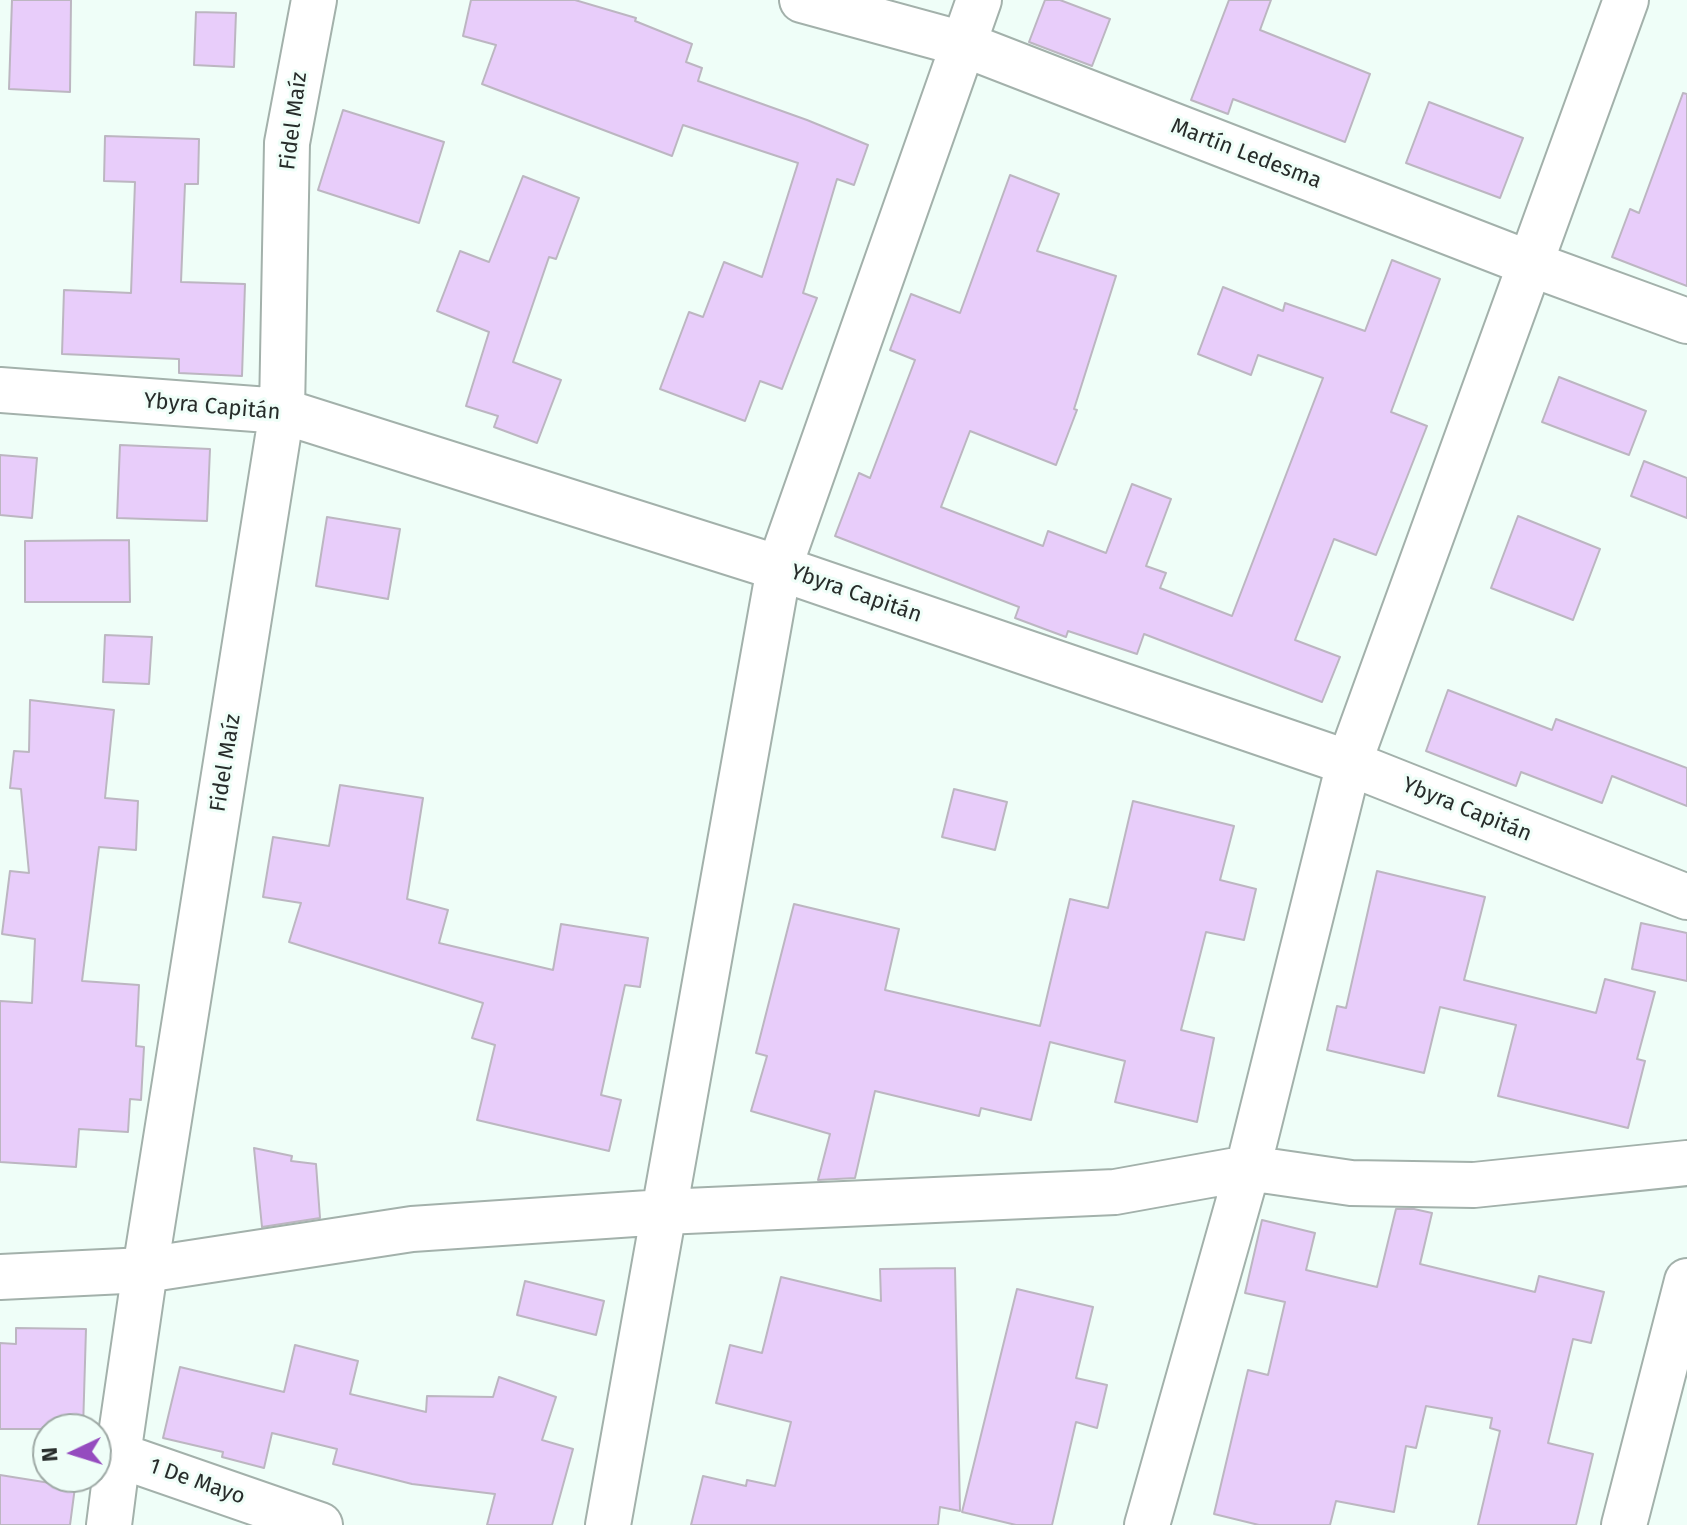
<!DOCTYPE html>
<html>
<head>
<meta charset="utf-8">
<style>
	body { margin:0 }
	#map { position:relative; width:1687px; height:1525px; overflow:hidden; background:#effef8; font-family:"Fira Sans",sans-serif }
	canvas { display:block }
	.north { position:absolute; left:32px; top:1413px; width:80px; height:80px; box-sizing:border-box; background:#effef8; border:2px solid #9faaa6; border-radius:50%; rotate:266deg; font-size:22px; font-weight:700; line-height:32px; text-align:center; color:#272c2a }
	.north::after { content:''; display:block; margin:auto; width:28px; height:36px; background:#954cbf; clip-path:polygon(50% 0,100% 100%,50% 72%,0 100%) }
</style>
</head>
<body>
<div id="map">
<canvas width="1687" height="1525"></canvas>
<div class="north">N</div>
</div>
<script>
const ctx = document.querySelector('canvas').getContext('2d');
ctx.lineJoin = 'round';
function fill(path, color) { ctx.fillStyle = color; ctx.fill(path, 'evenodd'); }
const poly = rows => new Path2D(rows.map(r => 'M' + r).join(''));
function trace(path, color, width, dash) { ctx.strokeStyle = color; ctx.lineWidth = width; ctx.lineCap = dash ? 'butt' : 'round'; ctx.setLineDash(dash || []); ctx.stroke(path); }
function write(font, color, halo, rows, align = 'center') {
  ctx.font = font + ' "Fira Sans",sans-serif'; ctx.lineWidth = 6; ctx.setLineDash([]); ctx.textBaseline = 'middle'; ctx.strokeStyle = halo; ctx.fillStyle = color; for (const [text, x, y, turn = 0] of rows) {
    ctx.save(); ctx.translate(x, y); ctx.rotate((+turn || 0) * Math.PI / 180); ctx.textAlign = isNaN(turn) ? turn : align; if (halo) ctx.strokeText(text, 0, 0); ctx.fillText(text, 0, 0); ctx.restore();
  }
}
const building = poly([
	[12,0,71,0,70,92,9,89,12,0],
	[471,0,575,0,636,18,635,21,692,44,686,62,702,68,698,81,807,120,868,145,854,185,837,179,803,293,817,298,782,389,760,381,745,421,660,389,689,312,703,317,724,262,762,277,798,163,683,125,672,156,482,84,496,45,463,36,471,0],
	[1045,0,1060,0,1110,19,1092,66,1029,42,1045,0],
	[1229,0,1271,0,1260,30,1370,74,1345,142,1233,99,1228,114,1191,100,1229,0],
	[196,12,236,13,234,67,194,65,196,12],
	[1683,93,1687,94,1687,286,1612,257,1630,209,1639,213,1683,93],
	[1429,102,1523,138,1500,198,1406,163,1429,102],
	[343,110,444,142,419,223,318,190,343,110],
	[105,136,199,139,198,184,185,184,181,282,245,284,242,376,179,373,179,359,62,354,64,290,131,293,135,182,104,181,105,136],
	[1010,175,1059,194,1037,251,1116,276,1074,409,1077,410,1056,465,970,431,941,507,1043,546,1048,531,1106,553,1132,484,1171,499,1146,566,1166,573,1160,588,1232,616,1323,378,1258,355,1251,375,1198,354,1223,287,1283,311,1285,303,1365,331,1392,260,1440,279,1391,412,1427,426,1407,477,1376,555,1334,539,1295,640,1340,657,1322,702,1144,634,1137,654,1068,631,1066,637,1015,618,1019,607,835,536,859,473,870,478,915,360,890,350,911,294,960,313,1010,175],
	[523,176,579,198,556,259,549,257,513,362,561,380,537,443,494,427,498,416,466,406,489,332,437,311,460,251,489,262,523,176],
	[1559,377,1646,411,1629,455,1542,422,1559,377],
	[120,445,210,449,207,521,117,518,120,445],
	[0,455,37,458,32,518,0,515,0,455],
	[1644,461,1687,478,1687,518,1631,496,1644,461],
	[1518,516,1600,549,1573,620,1491,588,1518,516],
	[327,517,400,529,388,599,316,586,327,517],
	[129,540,130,602,25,602,25,541,129,540],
	[105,635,152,637,149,684,103,682,105,635],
	[1448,690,1552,730,1556,719,1687,768,1687,806,1612,776,1602,803,1521,772,1516,786,1426,751,1448,690],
	[30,700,114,710,105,798,138,801,136,850,99,847,82,981,139,985,136,1046,144,1047,141,1100,130,1099,128,1132,79,1129,76,1167,0,1162,0,1001,32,1003,35,939,2,934,10,871,29,873,21,789,10,788,14,751,29,752,30,700],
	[340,785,423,798,407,899,448,910,439,943,553,970,561,924,648,938,640,987,625,985,601,1095,621,1100,609,1151,477,1120,495,1045,472,1038,483,1003,289,942,301,903,263,897,273,837,329,846,340,785],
	[954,789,1007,802,995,850,942,837,954,789],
	[1133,801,1234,826,1220,880,1256,889,1244,940,1206,932,1181,1030,1214,1038,1197,1122,1115,1102,1125,1061,1050,1042,1031,1120,981,1108,979,1116,875,1091,855,1178,818,1180,830,1134,751,1111,767,1056,756,1053,794,904,899,929,885,990,1040,1026,1070,899,1108,908,1133,801],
	[1377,871,1485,897,1464,980,1596,1013,1605,979,1655,992,1637,1059,1645,1061,1628,1128,1498,1096,1516,1025,1440,1007,1424,1073,1327,1050,1337,1006,1346,1008,1377,871],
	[1641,923,1687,933,1687,981,1632,969,1641,923],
	[254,1148,292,1156,291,1161,316,1164,320,1218,262,1227,254,1148],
	[1396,1209,1414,1209,1432,1213,1420,1264,1535,1292,1539,1276,1604,1292,1591,1343,1573,1339,1548,1443,1593,1454,1576,1525,1478,1525,1500,1431,1490,1428,1492,1418,1426,1406,1416,1448,1406,1446,1394,1512,1336,1501,1330,1525,1259,1525,1214,1514,1248,1370,1268,1375,1285,1302,1245,1293,1262,1220,1315,1233,1306,1270,1377,1287,1396,1209],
	[955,1268,960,1511,940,1507,938,1525,691,1525,703,1476,746,1486,747,1480,775,1486,791,1422,716,1403,730,1345,762,1353,781,1277,881,1301,880,1269,955,1268],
	[525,1281,604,1301,596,1335,517,1315,525,1281],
	[1017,1289,1093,1307,1076,1378,1107,1385,1097,1428,1076,1422,1052,1525,1016,1525,962,1512,1017,1289],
	[16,1328,86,1329,83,1429,0,1429,0,1343,16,1344,16,1328],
	[295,1345,358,1361,350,1394,426,1412,427,1396,493,1397,499,1377,556,1397,542,1440,573,1449,552,1525,487,1525,495,1494,412,1484,333,1464,337,1449,272,1433,264,1468,222,1457,223,1452,163,1438,180,1367,284,1392,295,1345],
	[0,1475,75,1487,70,1525,0,1525,0,1475]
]);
fill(building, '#e8cdfa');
trace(building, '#bcb6c1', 2);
const minor = poly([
	[0,1277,145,1270,412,1229,664,1212,1115,1192,1248,1168,1351,1183,1474,1185,1687,1163],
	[109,1525,118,1455],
	[608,1525,779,568,979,0],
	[1147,1525,1248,1168,1349,763,1626,0],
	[1624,1525,1687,1281]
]);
const tertiary = poly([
	[314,0,287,143,282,411,145,1270,118,1455,320,1525],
	[802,0,963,44,1531,264,1687,321],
	[0,390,282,411,779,568,1349,763,1687,897]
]);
trace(minor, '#a3b1ab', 48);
trace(tertiary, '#a3b1ab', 48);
trace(minor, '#fff', 44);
trace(tertiary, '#fff', 44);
write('22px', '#272c2a', '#effef8', [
	["Fidel Maíz",294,121,-83],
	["Martín Ledesma",1246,154,21],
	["Ybyra Capitán",212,407,5],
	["Ybyra Capitán",856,594,19],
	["Fidel Maíz",226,763,-81],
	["Ybyra Capitán",1467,810,22],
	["1 De Mayo",197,1482,19]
]);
</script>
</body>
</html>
